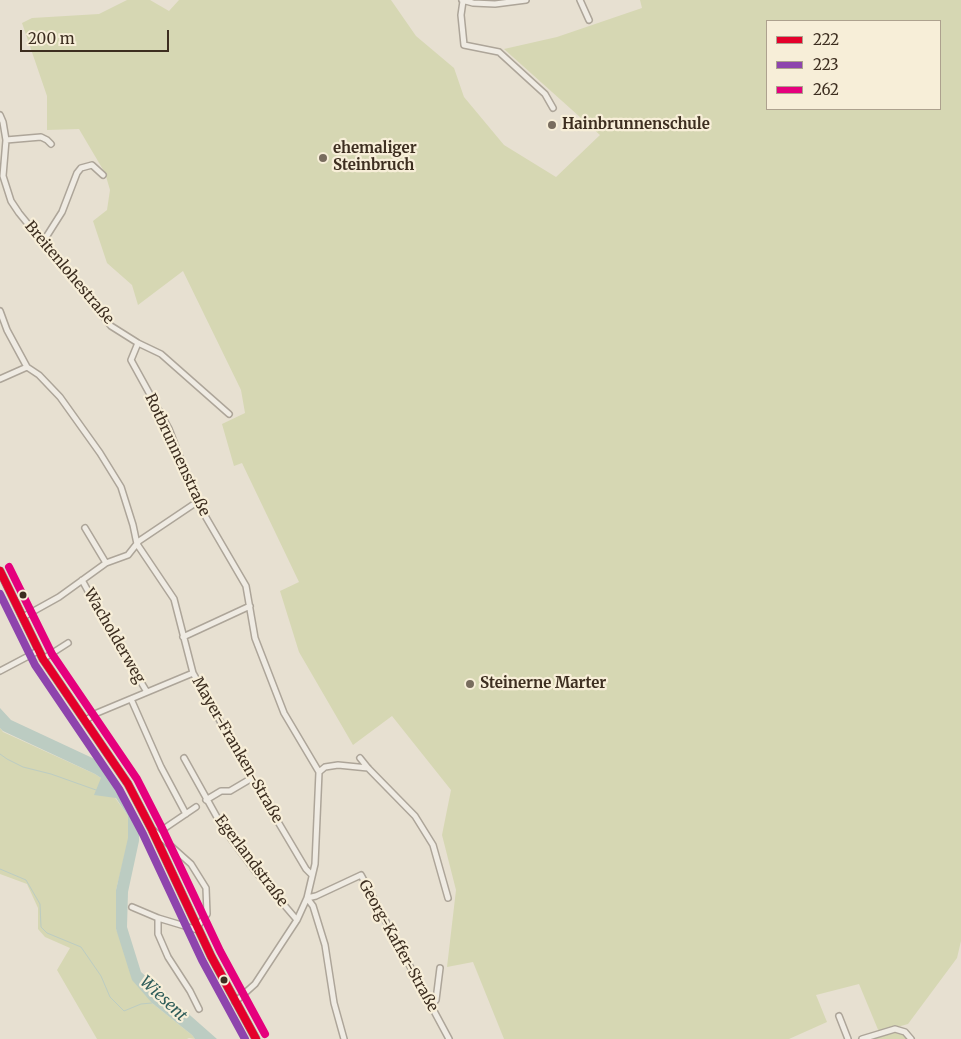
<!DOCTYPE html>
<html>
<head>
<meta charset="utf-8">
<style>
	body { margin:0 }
	#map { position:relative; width:961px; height:1039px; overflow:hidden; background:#e7e0d1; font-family:Merriweather,serif }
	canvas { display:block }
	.legend { position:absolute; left:766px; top:20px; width:175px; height:90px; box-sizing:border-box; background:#f7eed8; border:1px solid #ada18e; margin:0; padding:6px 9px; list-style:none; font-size:15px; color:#3d2e20 }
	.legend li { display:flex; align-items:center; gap:10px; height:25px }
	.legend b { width:25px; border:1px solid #ada18e }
	.scale { position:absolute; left:20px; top:30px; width:149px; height:22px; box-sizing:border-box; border:2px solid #3d2e20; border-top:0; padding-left:6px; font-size:15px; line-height:18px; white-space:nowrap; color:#3d2e20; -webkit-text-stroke:4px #f7eed8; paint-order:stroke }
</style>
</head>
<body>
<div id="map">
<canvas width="961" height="1039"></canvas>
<ul class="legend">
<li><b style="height:6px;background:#e4002b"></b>222</li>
<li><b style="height:6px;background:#8e44ad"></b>223</li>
<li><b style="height:6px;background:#e5007d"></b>262</li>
</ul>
<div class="scale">200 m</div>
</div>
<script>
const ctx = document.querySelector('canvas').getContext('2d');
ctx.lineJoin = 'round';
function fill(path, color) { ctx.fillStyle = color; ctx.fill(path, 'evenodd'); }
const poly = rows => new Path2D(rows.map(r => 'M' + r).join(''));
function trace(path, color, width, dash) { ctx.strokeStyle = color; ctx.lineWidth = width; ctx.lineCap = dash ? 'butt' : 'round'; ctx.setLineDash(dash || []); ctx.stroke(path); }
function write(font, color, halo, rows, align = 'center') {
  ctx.font = font + ' Merriweather,serif'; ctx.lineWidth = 4.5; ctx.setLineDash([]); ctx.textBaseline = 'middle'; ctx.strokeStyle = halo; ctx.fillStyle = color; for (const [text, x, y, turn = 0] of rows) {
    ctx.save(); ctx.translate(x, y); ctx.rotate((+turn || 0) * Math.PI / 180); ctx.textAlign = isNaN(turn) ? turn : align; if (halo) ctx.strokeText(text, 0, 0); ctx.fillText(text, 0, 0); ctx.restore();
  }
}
fill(poly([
	[127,0,150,0,169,11,179,0,391,0,416,36,454,68,464,97,504,145,556,177,600,135,504,49,557,37,642,8,640,0,961,0,961,941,957,958,908,1024,879,1032,859,984,816,995,827,1022,789,1039,504,1039,473,962,447,967,456,890,442,835,451,790,392,716,353,745,299,652,280,591,299,582,242,463,234,466,222,424,245,413,241,390,183,271,138,305,132,285,107,263,93,221,107,210,110,190,105,173,79,129,47,130,47,96,22,23,32,18,99,14],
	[767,21,940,21,940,109,767,109],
	[0,728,3,732,95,774,101,778,128,816,129,838,116,890,116,929,152,1003,192,1035,195,1039,189,1038,187,1039,97,1039,57,970,70,948,45,937,38,929,38,908,27,884,0,874],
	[894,1032,901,1033,909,1039,870,1039]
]), '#d6d7b3');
fill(poly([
	[0,708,11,720,101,762,108,770,133,807,139,828,139,841,128,892,127,927,141,972,217,1039,195,1039,192,1035,152,1003,132,980,116,929,116,890,128,838,128,816,116,798,94,795,101,778,95,774,3,731,0,728]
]), '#bcccc2');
trace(poly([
	[0,754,7,759,23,767,51,774,96,790],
	[0,869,26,880,40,904,41,927,47,933,81,947,101,976,110,997,124,1011,141,1004,152,1003]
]), '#bcccc2', 1);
const minor = poly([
	[462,0,473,3,495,4,526,0],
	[580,0,589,20],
	[463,1,461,15,464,45,499,52,545,94,553,108],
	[0,115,3,122,6,140,3,176,11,201,19,213,111,326,138,343,161,354,229,414],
	[6,140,41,137,47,140,51,144],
	[43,242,62,212,77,173,81,168,92,165,103,175],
	[0,311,7,330,27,367,39,375,60,397,100,453,121,487,133,525,137,544,174,599,193,673,252,778,306,869,312,875],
	[138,343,131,360,169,429,197,502,246,586,255,638,284,713,319,772,315,864,307,898,297,920,255,984,235,1002],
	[0,379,27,367],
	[85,528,106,563],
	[82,580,111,633,147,692],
	[23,617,59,597,106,563,128,555,139,541,197,502],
	[183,637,250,606],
	[43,659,68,643],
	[0,671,38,651],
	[131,699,161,767,186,814],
	[86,720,97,713,193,673],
	[184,758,223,828,256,872,297,920],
	[360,758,368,768,415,816,433,845,448,898],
	[319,772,325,767,338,765,368,768],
	[206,800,221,791,230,791,252,778],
	[153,830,191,864,206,888,207,914,197,927],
	[162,837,165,828,196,807],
	[132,907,158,918,198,930],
	[158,918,158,934,168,957,190,991,199,1009],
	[432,1005,436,1000,440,968],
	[839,1016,848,1039],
	[344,1039,334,1003,325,945,313,906,307,898,316,896,361,875,449,1039],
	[862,1039,895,1029,905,1032,911,1039]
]);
const major = poly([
	[0,571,43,659,128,784,152,830,211,956,256,1039]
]);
trace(minor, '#ada599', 8);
trace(major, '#928b80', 9);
trace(minor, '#efebe3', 5);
trace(major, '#e6e1d4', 7);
trace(poly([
	[0,571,43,659,128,784,152,830,211,956,256,1039]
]), '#e4002b', 8);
trace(poly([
	[0,594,35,665,119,789,143,834,202,960,245,1039]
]), '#8e44ad', 8);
trace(poly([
	[9,567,52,654,137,779,161,826,220,951,265,1034]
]), '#e5007d', 8);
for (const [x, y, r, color] of [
	[552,125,5,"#786c5e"],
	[323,158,5,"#786c5e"],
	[23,595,4.5,"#3d2e20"],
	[470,684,5,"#786c5e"],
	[224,980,4.5,"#3d2e20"]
]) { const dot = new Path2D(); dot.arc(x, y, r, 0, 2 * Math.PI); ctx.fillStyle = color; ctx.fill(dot); trace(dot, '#f7eed8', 2); }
write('bold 15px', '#3d2e20', '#f7eed8', [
	["Hainbrunnenschule",562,125],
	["ehemaliger",333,149],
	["Steinbruch",333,166],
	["Steinerne Marter",480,684]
], 'left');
write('15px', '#3d2e20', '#f7eed8', [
	["Breitenlohestraße",69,273,50],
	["Rotbrunnenstraße",177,455,65],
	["Wacholderweg",114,636,60],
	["Mayer-Franken-Straße",237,750,60],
	["Egerlandstraße",251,861,53],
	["Georg-Kaffer-Straße",398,946,61]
]);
write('italic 16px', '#2f5d5a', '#f7eed8', [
	["Wiesent",163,999,43]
]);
</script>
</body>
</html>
